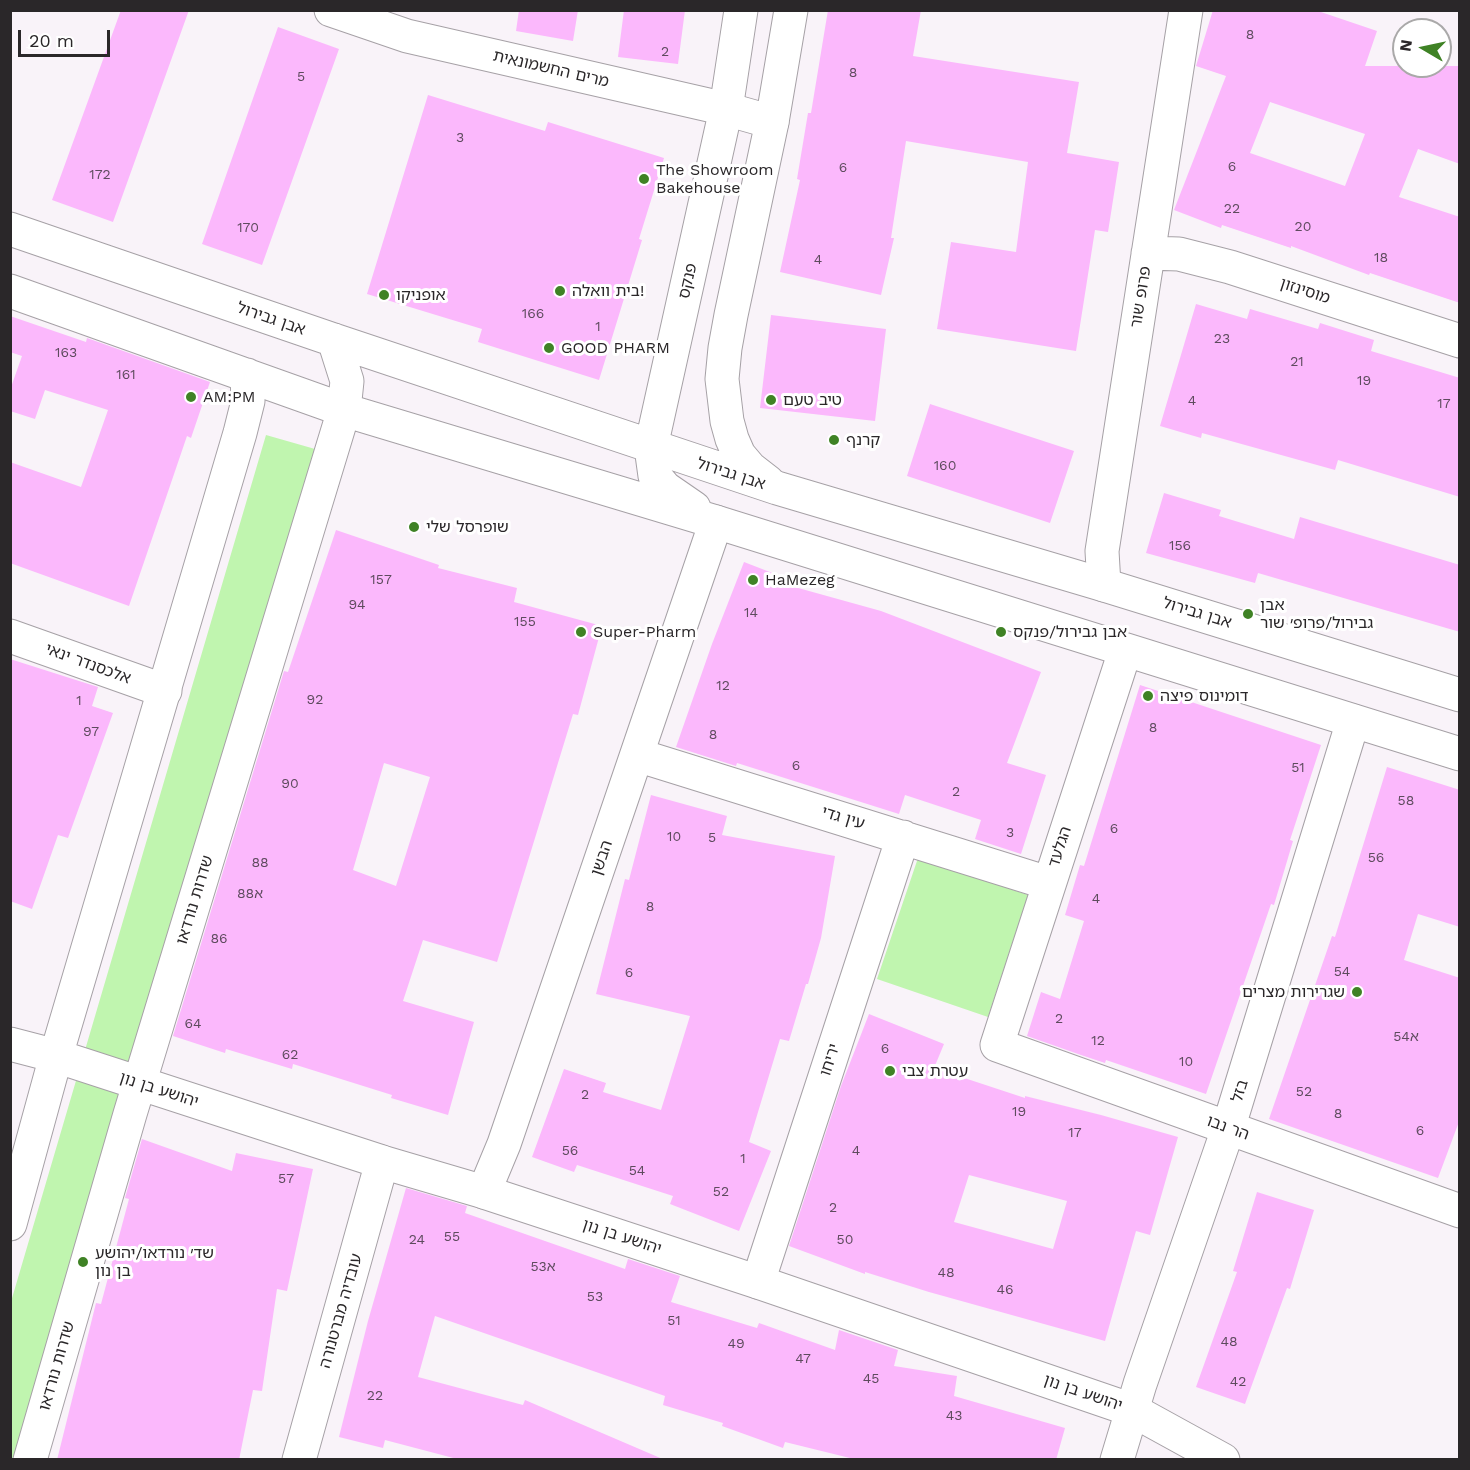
<!DOCTYPE html>
<html>
<head>
<meta charset="utf-8">
<style>
	body { margin:0 }
	#map { position:relative; width:1470px; height:1470px; overflow:hidden; background:#f9f3f9; font-family:"Work Sans",sans-serif }
	canvas { display:block }
	.frame { position:absolute; inset:0; border:12px solid #2a2729; pointer-events:none }
	.north { position:absolute; left:1392px; top:18px; width:60px; height:60px; box-sizing:border-box; background:#fff; border:2px solid #aaa9a9; border-radius:50%; rotate:279deg; font-size:16px; font-weight:700; line-height:24px; text-align:center; color:#2a2729 }
	.north::after { content:''; display:block; margin:auto; width:21px; height:27px; background:#3f8225; clip-path:polygon(50% 0,100% 100%,50% 72%,0 100%) }
	.scale { position:absolute; left:18px; top:30px; width:92px; height:27px; box-sizing:border-box; border:3px solid #2a2729; border-top:0; padding-left:8px; font-size:18px; line-height:21px; white-space:nowrap; color:#2a2729; -webkit-text-stroke:4px #fff; paint-order:stroke }
</style>
</head>
<body>
<div id="map">
<canvas width="1470" height="1470"></canvas>
<div class="frame"></div>
<div class="north">N</div>
<div class="scale">20 m</div>
</div>
<script>
const ctx = document.querySelector('canvas').getContext('2d');
ctx.lineJoin = 'round';
function fill(path, color) { ctx.fillStyle = color; ctx.fill(path, 'evenodd'); }
const poly = rows => new Path2D(rows.map(r => 'M' + r).join(''));
function trace(path, color, width, dash) { ctx.strokeStyle = color; ctx.lineWidth = width; ctx.lineCap = dash ? 'butt' : 'round'; ctx.setLineDash(dash || []); ctx.stroke(path); }
function write(font, color, halo, rows, align = 'center') {
  ctx.font = font + ' "Work Sans","Noto Sans Hebrew",sans-serif'; ctx.lineWidth = 6; ctx.setLineDash([]); ctx.textBaseline = 'middle'; ctx.strokeStyle = halo; ctx.fillStyle = color; for (const [text, x, y, turn = 0] of rows) {
    ctx.save(); ctx.translate(x, y); ctx.rotate((+turn || 0) * Math.PI / 180); ctx.textAlign = isNaN(turn) ? turn : align; if (halo) ctx.strokeText(text, 0, 0); ctx.fillText(text, 0, 0); ctx.restore();
  }
}
fill(poly([
	[266,435,315,449,17,1460,10,1459,10,1305],
	[918,858,1028,895,988,1017,877,979]
]), '#c0f5af');
fill(poly([
	[121,10,189,10,113,222,52,200],
	[519,10,578,10,573,41,516,31],
	[624,10,685,10,678,64,618,57],
	[828,10,921,10,913,56,1079,82,1067,153,1119,162,1108,232,1095,230,1076,351,937,329,951,242,1016,252,1028,162,906,141,891,238,894,238,881,295,780,272,800,180,797,179,808,113,811,113],
	[1213,10,1315,10,1377,31,1365,66,1460,66,1460,164,1418,149,1399,197,1460,217,1460,303,1370,273,1369,275,1291,246,1291,248,1222,225,1221,228,1174,210,1226,76,1196,66],
	[1270,102,1365,134,1345,186,1250,153],
	[278,27,339,49,262,265,202,244],
	[428,95,545,131,548,122,664,158,639,239,642,240,599,380,478,342,482,329,367,294],
	[1196,304,1247,319,1250,309,1318,329,1320,323,1374,340,1371,351,1460,378,1460,497,1338,460,1335,470,1202,433,1201,438,1160,426],
	[771,315,886,329,875,421,760,408],
	[10,316,86,342,87,338,210,382,191,438,187,436,129,606,10,563,10,462,81,487,108,410,45,390,35,419,10,411,10,390,22,356,10,352],
	[930,404,1074,451,1050,523,907,476],
	[1164,493,1221,510,1219,516,1294,539,1300,517,1460,565,1460,632,1258,573,1255,583,1146,553],
	[336,530,439,565,438,568,517,588,514,602,602,626,578,715,573,714,497,962,423,940,403,1001,474,1022,448,1115,391,1098,392,1095,293,1064,292,1069,226,1049,225,1053,173,1036,284,671,288,672],
	[384,763,430,777,396,886,353,870],
	[744,562,793,581,791,586,881,611,1041,672,1007,763,1046,775,1021,854,975,839,981,820,905,795,899,814,737,763,736,766,676,747,712,644],
	[10,659,98,687,92,706,113,713,68,838,58,835,32,909,10,901],
	[1140,685,1321,745,1290,840,1293,841,1274,905,1271,904,1206,1094,1106,1060,1105,1063,1081,1055,1027,1036,1041,992,1060,999,1084,921,1065,915,1080,865,1084,866],
	[1387,767,1460,790,1460,927,1418,914,1404,960,1460,978,1460,1119,1438,1178,1269,1119,1332,936,1335,937],
	[651,795,727,816,722,835,835,856,821,938,808,984,806,984,789,1041,780,1039,749,1142,771,1151,739,1231,670,1204,673,1196,577,1165,574,1172,532,1157,564,1069,606,1083,603,1092,661,1110,690,1016,596,994,625,879,629,880],
	[869,1014,944,1044,934,1068,1025,1098,1025,1096,1101,1115,1178,1137,1150,1235,1136,1231,1105,1341,929,1292,865,1272,865,1274,789,1246,841,1086],
	[969,1175,1067,1201,1053,1249,954,1222],
	[142,1139,232,1171,236,1153,313,1169,287,1291,277,1289,262,1391,253,1390,239,1460,57,1460,96,1303,101,1304,129,1199,125,1198],
	[406,1188,467,1206,465,1213,625,1269,628,1259,680,1276,671,1302,757,1328,759,1323,835,1350,839,1330,898,1350,894,1366,957,1376,954,1396,1065,1428,1056,1460,858,1460,785,1442,783,1448,722,1426,723,1423,663,1405,665,1396,435,1316,418,1377,523,1405,525,1400,665,1460,461,1460,385,1440,383,1448,339,1437,368,1321],
	[1257,1192,1314,1210,1290,1289,1287,1288,1245,1404,1196,1387,1237,1272,1233,1271]
]), '#fbb8fc');
const street = poly([
	[331,10,407,36,726,109,772,122],
	[1148,253,1179,254,1230,267,1460,341],
	[1104,585,1102,551,1186,10],
	[10,636,165,691],
	[1125,651,997,1045,1460,1211],
	[637,755,1048,883],
	[10,1044,56,1056],
	[484,1192,504,1144,716,522],
	[758,1282,903,837],
	[299,1460,382,1162],
	[1117,1460,1140,1384,1228,1129,1353,721]
]);
const secondary = poly([
	[10,229,334,340,777,488,1104,585,1460,695],
	[10,291,344,410,716,522,1460,754],
	[768,482,750,468,739,455,732,439,727,421,722,379,725,348,731,315,772,122,791,10],
	[694,508,665,488,655,476,651,447,726,109,741,10],
	[56,1056,382,1162,484,1192,758,1282,1132,1410,1223,1460],
	[10,1224,56,1056,240,433,248,401,247,375],
	[30,1460,130,1114,344,410,347,381,334,340]
]);
trace(street, '#a6a1a6', 35);
trace(secondary, '#a6a1a6', 35);
trace(street, '#fff', 33);
trace(secondary, '#fff', 33);
for (const [x, y, r, color] of [
	[644,179,6,"#3f8225"],
	[560,291,6,"#3f8225"],
	[384,295,6,"#3f8225"],
	[549,348,6,"#3f8225"],
	[191,397,6,"#3f8225"],
	[771,400,6,"#3f8225"],
	[834,440,6,"#3f8225"],
	[414,527,6,"#3f8225"],
	[753,580,6,"#3f8225"],
	[1248,614,6,"#3f8225"],
	[581,632,6,"#3f8225"],
	[1001,632,6,"#3f8225"],
	[1148,696,6,"#3f8225"],
	[1357,992,6,"#3f8225"],
	[890,1071,6,"#3f8225"],
	[83,1262,6,"#3f8225"]
]) { const dot = new Path2D(); dot.arc(x, y, r, 0, 2 * Math.PI); ctx.fillStyle = color; ctx.fill(dot); trace(dot, '#fff', 2); }
write('14px', '#5e4b5e', null, [
	["8",1250,35],
	["2",665,52],
	["8",853,73],
	["5",301,77],
	["3",460,138],
	["6",1232,167],
	["6",843,168],
	["172",100,175],
	["22",1232,209],
	["20",1303,227],
	["170",248,228],
	["18",1381,258],
	["4",818,260],
	["166",533,314],
	["1",598,327],
	["23",1222,339],
	["163",66,353],
	["21",1297,362],
	["161",126,375],
	["19",1364,381],
	["4",1192,401],
	["17",1444,404],
	["160",945,466],
	["156",1180,546],
	["157",381,580],
	["94",357,605],
	["14",751,613],
	["155",525,622],
	["12",723,686],
	["92",315,700],
	["1",79,701],
	["8",1153,728],
	["97",91,732],
	["8",713,735],
	["6",796,766],
	["51",1298,768],
	["90",290,784],
	["2",956,792],
	["58",1406,801],
	["6",1114,829],
	["3",1010,833],
	["10",674,837],
	["5",712,838],
	["56",1376,858],
	["88",260,863],
	["88א",250,894],
	["4",1096,899],
	["8",650,907],
	["86",219,939],
	["54",1342,972],
	["6",629,973],
	["2",1059,1019],
	["64",193,1024],
	["54א",1406,1037],
	["12",1098,1041],
	["6",885,1049],
	["62",290,1055],
	["10",1186,1062],
	["52",1304,1092],
	["2",585,1095],
	["19",1019,1112],
	["8",1338,1114],
	["6",1420,1131],
	["17",1075,1133],
	["56",570,1151],
	["4",856,1151],
	["1",743,1159],
	["54",637,1171],
	["57",286,1179],
	["52",721,1192],
	["2",833,1208],
	["55",452,1237],
	["24",417,1240],
	["50",845,1240],
	["53א",543,1267],
	["48",946,1273],
	["46",1005,1290],
	["53",595,1297],
	["51",674,1321],
	["48",1229,1342],
	["49",736,1344],
	["47",803,1359],
	["45",871,1379],
	["42",1238,1382],
	["22",375,1396],
	["43",954,1416]
]);
write('16px', '#2a2729', '#fff', [
	["מרים החשמונאית",551,69,13],
	["פנקס",688,281,-77],
	["מוסינזון",1305,291,18],
	["פרופ שור",1141,297,-81],
	["אבן גבירול",271,319,19],
	["אבן גבירול",731,474,18],
	["אבן גבירול",1197,613,17],
	["אלכסנדר ינאי",88,664,20],
	["עין גדי",843,818,17],
	["הגלעד",1060,847,-72],
	["הבשן",602,858,-71],
	["שדרות נורדאו",195,900,-73],
	["יריחו",830,1060,-72],
	["יהושע בן נון",159,1090,18],
	["בזל",1240,1091,-73],
	["הר נבו",1228,1128,20],
	["יהושע בן נון",622,1237,18],
	["עובדיה מברטנורה",341,1311,-74],
	["שדרות נורדאו",57,1366,-74],
	["יהושע בן נון",1083,1393,19]
]);
write('16px', '#2a2729', '#fff', [
	["The Showroom",656,170],
	["Bakehouse",656,188],
	["בית וואלה!",572,291],
	["אופניקו",396,295],
	["GOOD PHARM",561,348],
	["AM:PM",203,397],
	["טיב טעם",783,400],
	["קרנף",846,440],
	["שופרסל שלי",426,527],
	["HaMezeg",765,580],
	["אבן",1260,605],
	["גבירול/פרופ׳ שור",1260,623],
	["Super-Pharm",593,632],
	["אבן גבירול/פנקס",1013,632],
	["דומינוס פיצה",1160,696],
	["שגרירות מצרים",1345,992,"right"],
	["עטרת צבי",902,1071],
	["שד׳ נורדאו/יהושע",95,1253],
	["בן נון",95,1271]
], 'left');
</script>
</body>
</html>
